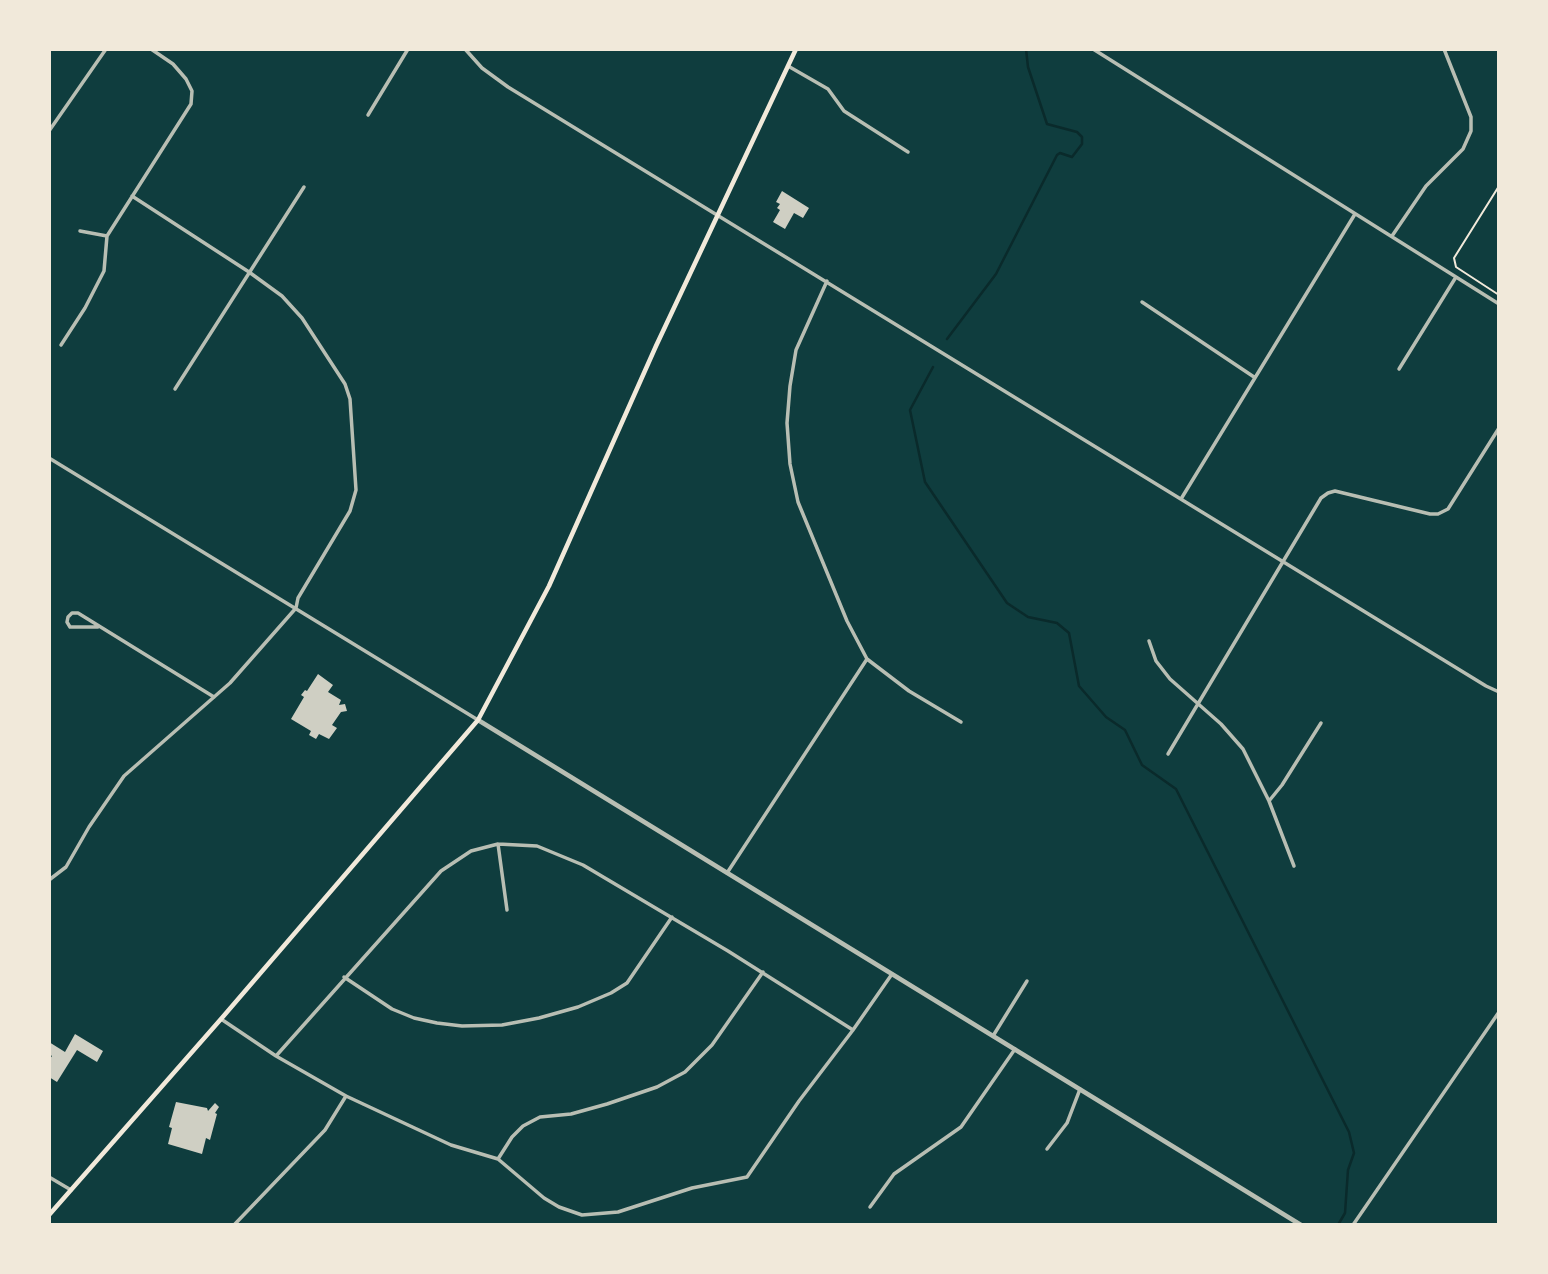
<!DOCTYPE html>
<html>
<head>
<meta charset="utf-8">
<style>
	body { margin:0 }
	#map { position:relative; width:1548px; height:1274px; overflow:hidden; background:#0f3d3e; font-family:Raleway,sans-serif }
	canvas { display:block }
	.frame { position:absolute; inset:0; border:51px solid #f1e9da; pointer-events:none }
</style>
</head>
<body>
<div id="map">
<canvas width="1548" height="1274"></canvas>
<div class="frame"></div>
</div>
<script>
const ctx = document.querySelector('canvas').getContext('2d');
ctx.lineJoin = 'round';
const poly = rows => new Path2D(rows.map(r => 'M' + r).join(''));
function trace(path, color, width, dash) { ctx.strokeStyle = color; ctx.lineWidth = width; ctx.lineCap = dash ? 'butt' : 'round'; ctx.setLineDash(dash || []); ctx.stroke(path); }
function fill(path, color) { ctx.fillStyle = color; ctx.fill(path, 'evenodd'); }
trace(poly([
	[947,339,996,274,1057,155,1060,153,1072,157,1082,144,1082,137,1077,132,1047,124,1028,67,1026,49],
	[933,367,910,410,925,482,1007,603,1028,617,1057,623,1069,633,1079,686,1106,717,1125,730,1142,765,1176,789,1349,1132,1354,1153,1348,1170,1345,1213,1338,1225]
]), '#0a2a2b', 2.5);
fill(poly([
	[782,191,809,208,803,218,794,213,785,229,773,222,780,210,777,208,780,204,776,202],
	[318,674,333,685,328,692,341,700,339,705,345,704,347,711,341,712,332,725,337,728,329,739,319,734,316,739,309,735,311,731,291,719,304,697,301,695,305,690,307,691],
	[75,1034,103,1051,97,1062,77,1050,57,1082,49,1077,49,1060,52,1056,49,1054,49,1042,65,1052],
	[176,1102,207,1108,208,1111,215,1103,219,1107,215,1113,217,1114,210,1140,206,1138,202,1154,168,1144,172,1128,169,1127]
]), '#cfcfc3');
trace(poly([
	[1499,186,1454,258,1456,267,1499,295]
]), '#f1e9da', 2);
trace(poly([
	[465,49,482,68,508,87,1486,686,1499,692],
	[1093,49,1499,304],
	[788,66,828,89,844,111,908,152],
	[368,115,408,49],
	[49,131,106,49],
	[80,231,107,236],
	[1392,236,1426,186,1463,149,1471,131,1471,117,1444,49],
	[827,281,796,350,790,386,787,423,790,464,798,502,847,621,867,659,909,691,961,722],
	[1142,302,1254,377],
	[61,345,85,308,104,271,107,236,191,104,192,91,186,79,173,64,151,49],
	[1399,369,1456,277],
	[175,389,304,187],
	[49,458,478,720],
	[1181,499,1355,214],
	[98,627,70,627,67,622,68,617,72,613,78,613,214,697],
	[1149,641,1156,661,1170,679,1221,724,1243,749,1269,801,1294,866],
	[1168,754,1321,498,1328,493,1335,491,1430,514,1438,514,1448,509,1499,428],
	[1269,801,1282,785,1321,723],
	[498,844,507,910],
	[727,873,867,659],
	[49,880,66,867,89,827,124,776,230,683,296,608,298,598,350,511,356,490,350,399,345,384,302,318,282,296,249,272,132,196],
	[344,977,392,1009,414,1018,437,1023,462,1026,502,1025,539,1018,578,1007,611,993,627,983,672,917],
	[221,1019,276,1056,346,1096,451,1145,498,1159,544,1198,559,1207,582,1215,618,1212,692,1188,747,1177,799,1101,853,1030,892,974],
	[993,1036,1027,981],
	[276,1056,441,871,471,851,498,844,537,846,583,865,728,951,853,1030],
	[1047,1149,1067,1123,1080,1089],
	[498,1159,512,1137,523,1126,540,1117,571,1114,607,1104,657,1087,685,1072,712,1045,763,972],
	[49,1177,71,1190],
	[870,1207,894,1174,961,1127,1015,1049],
	[234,1225,325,1130,346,1096],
	[1353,1225,1499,1012]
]), '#b8beb3', 3.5);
trace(poly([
	[478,720,1301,1225]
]), '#b8beb3', 4.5);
trace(poly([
	[49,1215,221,1019,478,720,549,586,656,346,796,49]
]), '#f1e9da', 4.5);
</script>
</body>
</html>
